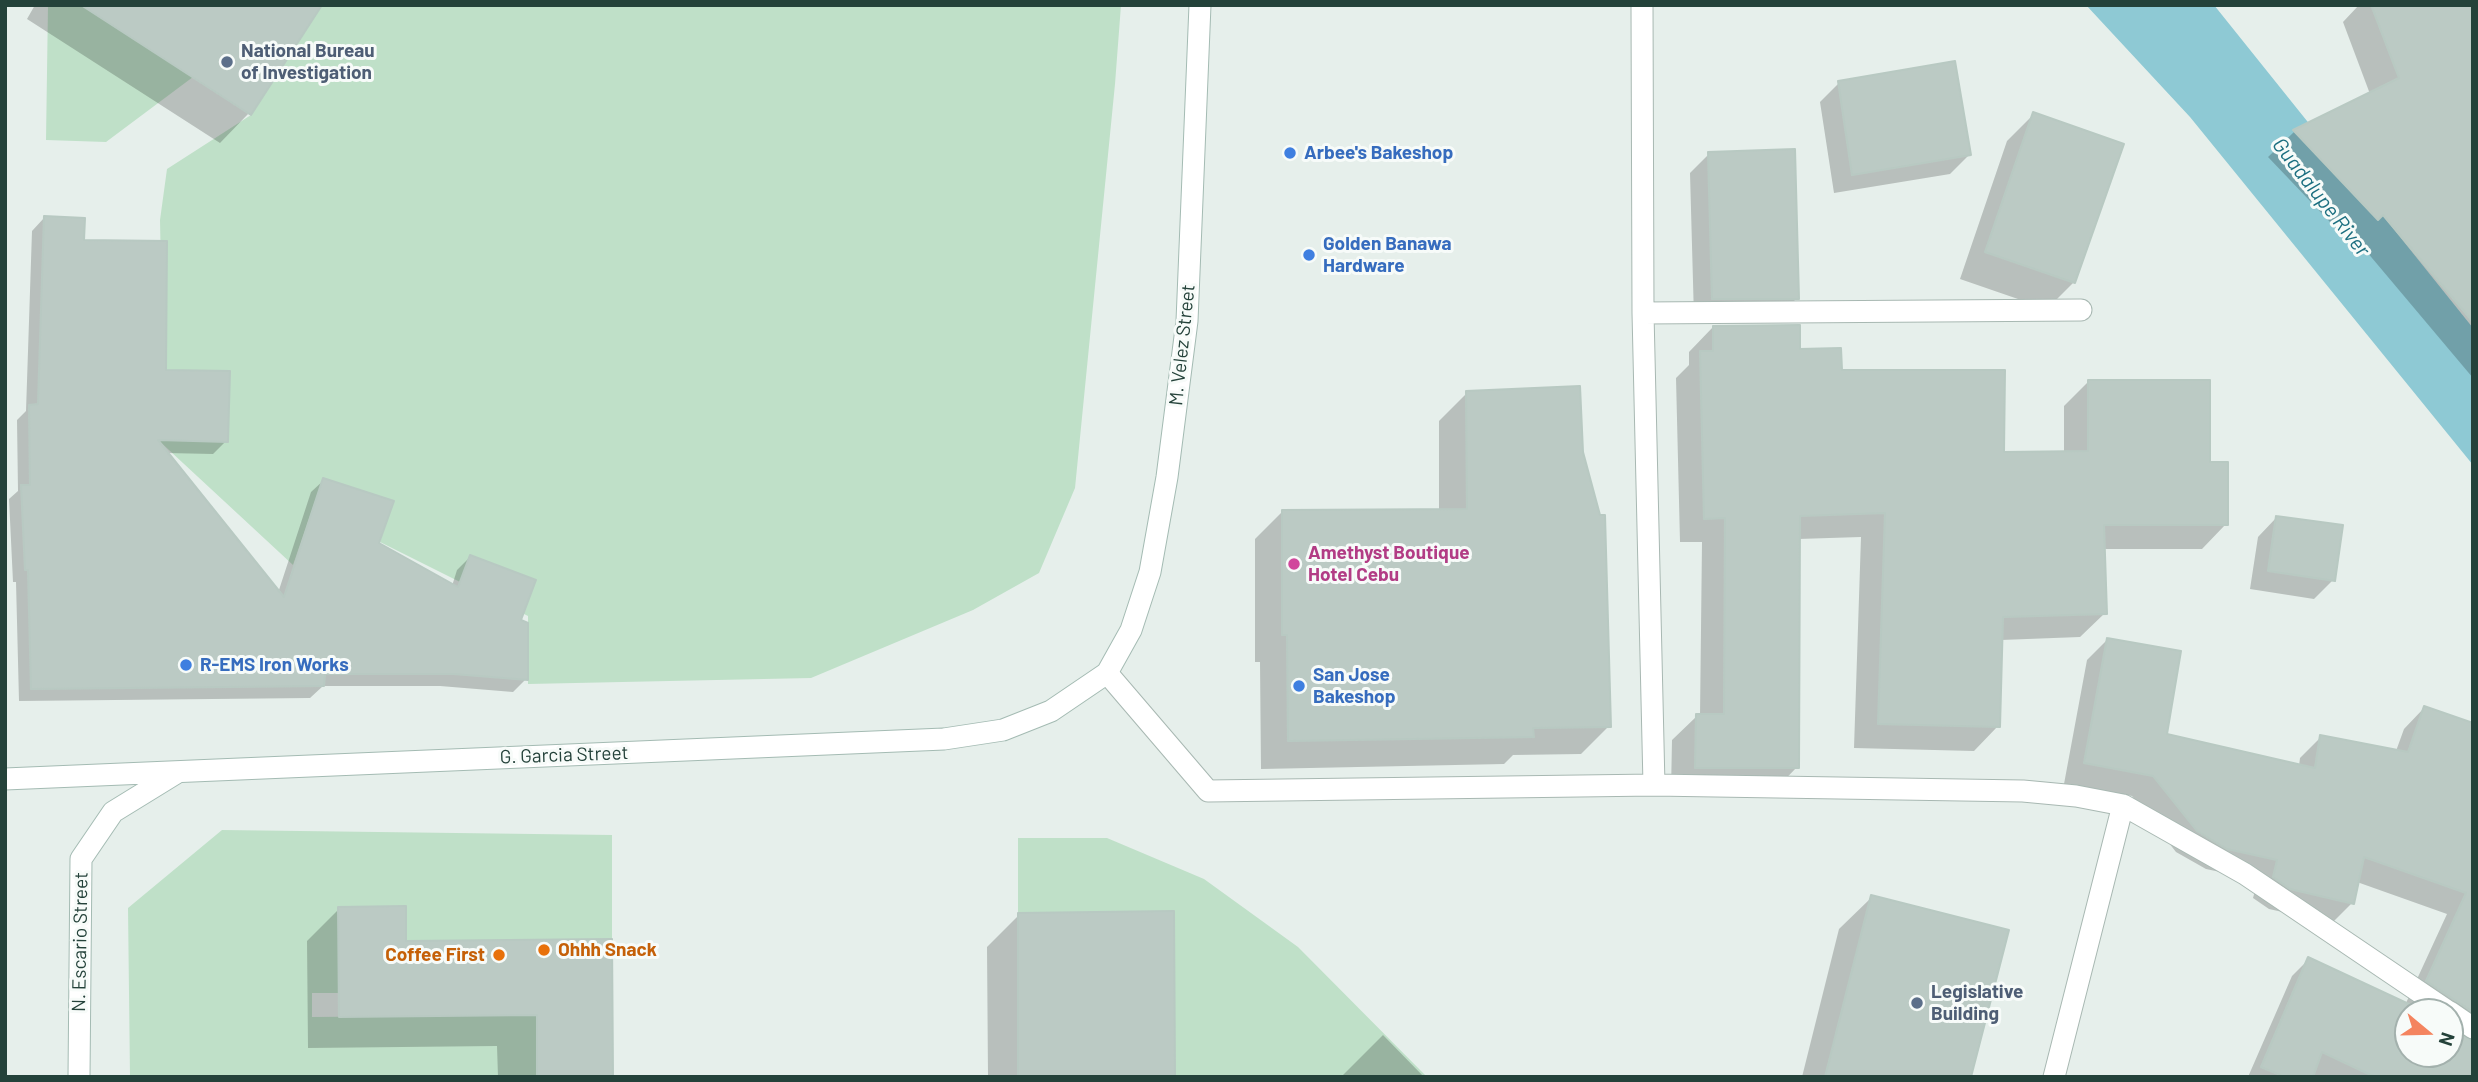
<!DOCTYPE html>
<html>
<head>
<meta charset="utf-8">
<style>
	body { margin:0 }
	#map { position:relative; width:2478px; height:1082px; overflow:hidden; background:#e6efeb; font-family:Barlow,sans-serif }
	canvas { display:block }
	.frame { position:absolute; inset:0; border:7px solid #24423a; pointer-events:none }
	.north { position:absolute; left:2394px; top:998px; width:70px; height:70px; box-sizing:border-box; background:#f7fbf9; border:2px solid #a3b1ad; border-radius:50%; rotate:109deg; font-size:19px; font-weight:700; line-height:28px; text-align:center; color:#24423a }
	.north::after { content:''; display:block; margin:auto; width:24px; height:32px; background:#f4845f; clip-path:polygon(50% 0,100% 100%,50% 72%,0 100%) }
</style>
</head>
<body>
<div id="map">
<canvas width="2478" height="1082"></canvas>
<div class="frame"></div>
<div class="north">N</div>
</div>
<script>
const ctx = document.querySelector('canvas').getContext('2d');
ctx.lineJoin = 'round';
function fill(path, color) { ctx.fillStyle = color; ctx.fill(path, 'evenodd'); }
const poly = rows => new Path2D(rows.map(r => 'M' + r).join(''));
function trace(path, color, width, dash) { ctx.strokeStyle = color; ctx.lineWidth = width; ctx.lineCap = dash ? 'butt' : 'round'; ctx.setLineDash(dash || []); ctx.stroke(path); }
function write(font, color, halo, rows, align = 'center') {
  ctx.font = font + ' Barlow,sans-serif'; ctx.lineWidth = 6; ctx.setLineDash([]); ctx.textBaseline = 'middle'; ctx.strokeStyle = halo; ctx.fillStyle = color; for (const [text, x, y, turn = 0] of rows) {
    ctx.save(); ctx.translate(x, y); ctx.rotate((+turn || 0) * Math.PI / 180); ctx.textAlign = isNaN(turn) ? turn : align; if (halo) ctx.strokeText(text, 0, 0); ctx.fillText(text, 0, 0); ctx.restore();
  }
}
fill(poly([
	[48,5,81,5,193,77,106,142,46,140],
	[322,5,1121,5,1115,84,1075,488,1039,573,973,610,811,678,528,684,528,616,380,542,393,501,323,478,293,565,156,438,164,427,160,220,167,169,251,115],
	[222,830,612,835,612,939,406,941,405,906,338,908,339,993,312,993,312,1017,537,1015,537,1077,130,1077,128,908],
	[1018,838,1107,838,1204,879,1298,947,1427,1077,1018,1077]
]), '#bfe0c8');
fill(poly([
	[2086,5,2214,5,2473,328,2473,465,2190,117]
]), '#8ec9d4');
fill(poly([
	[35,5,320,5,249,113,220,143,27,19],
	[2359,5,2473,5,2473,378,2356,239,2351,244,2268,157,2294,132,2370,94,2343,22],
	[1839,83,1969,155,1950,174,1834,193,1820,102],
	[2034,114,2074,282,2047,309,1960,279,2007,141],
	[1709,154,1797,298,1778,317,1694,318,1690,173],
	[44,218,82,242,164,372,226,441,213,454,166,453,278,593,311,492,324,480,377,544,452,586,457,570,470,557,519,621,526,679,513,692,440,686,323,686,310,698,19,701,16,582,13,582,9,499,18,491,17,420,26,411,32,231],
	[1713,327,1799,351,2002,454,2064,453,2064,406,2088,382,2208,464,2226,524,2202,549,2103,549,2105,613,2080,637,2001,640,1998,726,1974,751,1854,748,1861,537,1798,539,1797,767,1773,792,1671,791,1672,740,1697,716,1700,716,1702,542,1680,542,1676,378,1689,365,1689,352],
	[1467,393,1581,452,1609,726,1581,754,1513,755,1504,764,1261,769,1260,662,1255,662,1255,539,1283,511,1439,511,1439,421],
	[2276,518,2333,580,2314,599,2250,589,2258,537],
	[2107,640,2165,735,2299,766,2300,758,2321,737,2396,751,2404,729,2424,708,2473,725,2471,1077,2248,1077,2292,976,2309,959,2406,1003,2447,914,2357,882,2352,903,2332,923,2269,909,2253,898,2258,880,2206,869,2176,852,2132,796,2064,784,2087,660],
	[2408,1012,2450,1012,2450,1054,2408,1054],
	[1872,897,1969,1077,1802,1077,1839,929],
	[339,909,404,942,610,941,611,1077,498,1077,497,1046,308,1048,307,941],
	[1019,915,1174,1077,988,1077,987,947],
	[1383,1035,1424,1077,1341,1077]
]), '#0003');
const building = poly([
	[81,5,322,5,251,115,81,5],
	[2371,5,2473,5,2473,322,2383,215,2378,220,2293,130,2399,78,2371,5],
	[1955,61,1971,155,1852,175,1838,81,1955,61],
	[2033,112,2124,144,2075,283,1985,252,2033,112],
	[1795,149,1799,299,1712,299,1708,152,1795,149],
	[44,216,85,218,84,240,167,241,166,370,230,371,228,442,158,440,284,597,323,478,394,501,379,543,458,587,470,555,536,580,521,620,528,623,528,680,454,674,325,674,324,686,31,689,28,570,25,570,21,485,30,485,29,405,38,404,44,216],
	[1800,325,1800,349,1841,348,1842,370,2005,370,2004,452,2088,451,2088,380,2210,380,2210,462,2228,462,2228,525,2104,525,2107,614,2003,617,2000,727,1878,724,1885,513,1800,516,1799,768,1695,768,1696,714,1724,714,1725,518,1704,519,1700,351,1713,351,1713,326,1800,325],
	[1580,386,1583,452,1600,515,1605,515,1611,727,1533,728,1534,737,1288,741,1287,635,1282,635,1282,510,1467,509,1466,391,1580,386],
	[2276,516,2343,525,2335,581,2268,571,2276,516],
	[2107,638,2181,651,2167,734,2315,768,2320,735,2408,752,2424,706,2473,723,2473,1012,2426,981,2466,893,2364,857,2354,904,2290,889,2273,877,2277,860,2227,849,2197,831,2153,776,2084,763,2107,638],
	[1871,895,2009,930,1971,1077,1825,1077,1871,895],
	[406,906,406,941,612,939,613,1077,537,1077,537,1015,339,1017,338,907,406,906],
	[1174,911,1175,1077,1018,1077,1018,913,1174,911],
	[2308,957,2426,1012,2408,1012,2408,1054,2450,1054,2450,1028,2473,1041,2473,1077,2375,1077,2322,1052,2313,1077,2285,1077,2261,1067,2308,957]
]);
fill(building, '#bbcac4');
trace(building, '#b8c9c2', 2);
const minor = poly([
	[1642,5,1643,313,1654,785],
	[1643,313,2081,310],
	[1107,673,1208,791,1654,785,2023,791,2076,796,2123,805,2245,874,2449,1012],
	[2450,1012,2473,1028],
	[2054,1077,2123,805]
]);
const secondary = poly([
	[5,779,944,739,1003,730,1051,711,1107,673,1131,630,1150,572,1167,477,1187,321,1200,5],
	[79,1077,81,859,113,812,178,772]
]);
trace(minor, '#a8b8b2', 23);
trace(secondary, '#a4bbb3', 23);
trace(minor, '#fff', 21);
trace(secondary, '#fff', 21);
for (const [x, y, r, color] of [
	[227,62,7,"#5c6f8a"],
	[1290,153,7,"#3f7fe0"],
	[1309,255,7,"#3f7fe0"],
	[1294,564,7,"#d1479c"],
	[186,665,7,"#3f7fe0"],
	[1299,686,7,"#3f7fe0"],
	[544,950,7,"#e8710a"],
	[499,955,7,"#e8710a"],
	[1917,1003,7,"#5c6f8a"]
]) { const dot = new Path2D(); dot.arc(x, y, r, 0, 2 * Math.PI); ctx.fillStyle = color; ctx.fill(dot); trace(dot, '#f7fbf9', 2.5); }
write('bold 19px', '#4e5e75', '#f7fbf9', [
	["National Bureau",241,51],
	["of Investigation",241,73],
	["Legislative",1931,992],
	["Building",1931,1014]
], 'left');
write('bold 19px', '#366cbe', '#f7fbf9', [
	["Arbee's Bakeshop",1304,153],
	["Golden Banawa",1323,244],
	["Hardware",1323,266],
	["R-EMS Iron Works",200,665],
	["San Jose",1313,675],
	["Bakeshop",1313,697]
], 'left');
write('19px', '#24423a', '#f7fbf9', [
	["M. Velez Street",1182,345,-84],
	["G. Garcia Street",564,755,-2],
	["N. Escario Street",80,942,-89]
]);
write('bold 19px', '#b23c85', '#f7fbf9', [
	["Amethyst Boutique",1308,553],
	["Hotel Cebu",1308,575]
], 'left');
write('bold 19px', '#c56008', '#f7fbf9', [
	["Ohhh Snack",558,950],
	["Coffee First",485,955,"right"]
], 'left');
write('italic 21px', '#1c6f80', '#f7fbf9', [
	["Guadalupe River",2321,197,52]
]);
</script>
</body>
</html>
